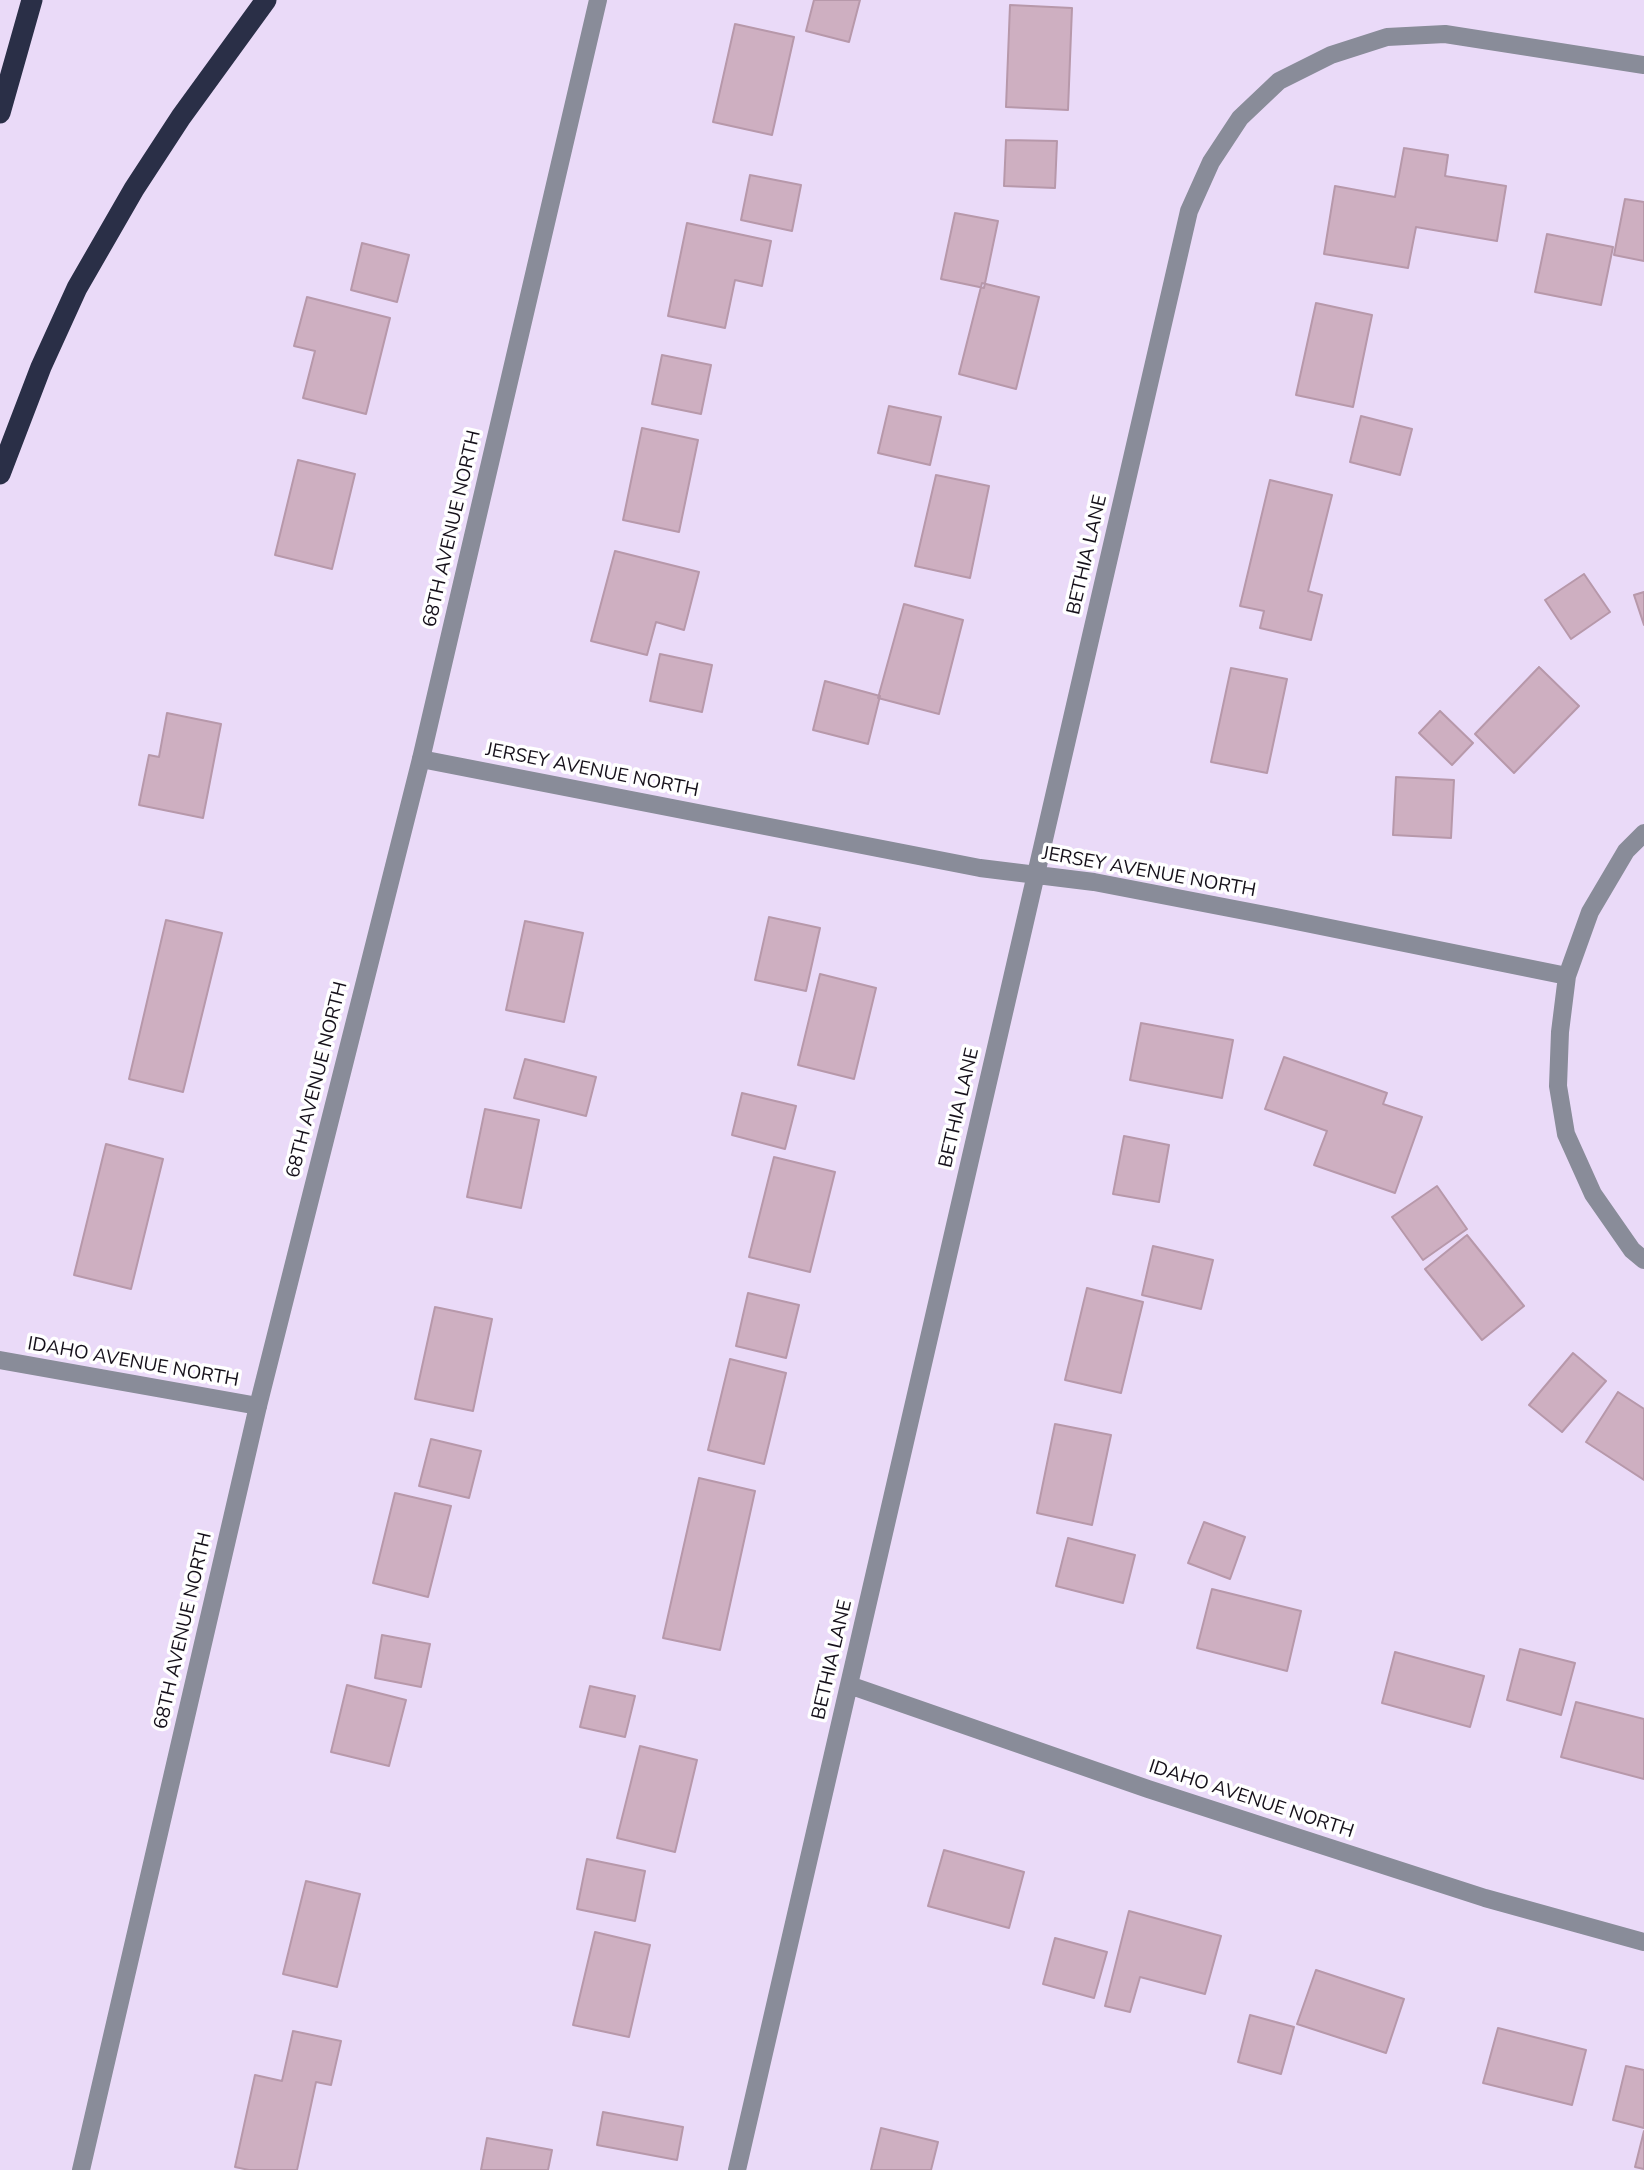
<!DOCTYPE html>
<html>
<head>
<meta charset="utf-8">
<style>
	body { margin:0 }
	canvas { display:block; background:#eadaf8 }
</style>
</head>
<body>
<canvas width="1644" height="2170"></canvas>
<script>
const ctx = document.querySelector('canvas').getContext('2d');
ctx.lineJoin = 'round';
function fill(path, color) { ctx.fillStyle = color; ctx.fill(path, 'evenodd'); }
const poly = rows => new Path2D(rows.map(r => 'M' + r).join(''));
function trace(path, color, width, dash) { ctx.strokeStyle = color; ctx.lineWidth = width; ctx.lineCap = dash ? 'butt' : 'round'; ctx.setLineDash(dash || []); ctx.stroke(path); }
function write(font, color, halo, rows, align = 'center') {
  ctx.font = font + ' "Nunito Sans",sans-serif'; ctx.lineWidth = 7; ctx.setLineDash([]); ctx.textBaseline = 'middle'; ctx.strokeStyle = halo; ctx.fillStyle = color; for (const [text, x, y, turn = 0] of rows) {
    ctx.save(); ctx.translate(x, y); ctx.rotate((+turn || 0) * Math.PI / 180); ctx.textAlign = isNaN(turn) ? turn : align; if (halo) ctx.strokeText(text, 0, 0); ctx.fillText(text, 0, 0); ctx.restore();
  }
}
const building = poly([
	[814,0,860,0,849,42,806,31,814,0],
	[1010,5,1072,8,1068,110,1006,107,1010,5],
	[735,24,794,37,772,135,713,122,735,24],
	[1006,140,1057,141,1055,188,1004,186,1006,140],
	[1404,148,1448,155,1445,176,1506,186,1497,241,1416,227,1408,268,1324,254,1335,186,1395,197,1404,148],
	[750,175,801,185,792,231,741,220,750,175],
	[1625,199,1644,202,1644,261,1614,255,1625,199],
	[955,213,998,221,984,288,941,279,955,213],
	[687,223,771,241,762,286,735,280,725,328,668,316,687,223],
	[1547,234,1613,247,1601,305,1535,292,1547,234],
	[362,243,409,255,397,302,351,290,362,243],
	[982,283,1039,297,1016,389,959,374,982,283],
	[307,297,390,318,366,414,303,398,315,351,294,346,307,297],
	[1316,303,1372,315,1353,407,1296,395,1316,303],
	[662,355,711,365,701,414,652,404,662,355],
	[889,406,941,417,930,465,878,453,889,406],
	[1361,416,1412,429,1400,475,1350,462,1361,416],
	[642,428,698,440,679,532,623,520,642,428],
	[298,460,355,474,332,569,275,555,298,460],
	[936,475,989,486,970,578,915,566,936,475],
	[1270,480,1332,495,1308,591,1322,595,1311,640,1260,628,1264,611,1240,606,1270,480],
	[615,551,699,572,684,630,656,622,647,655,591,641,615,551],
	[1584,574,1610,612,1571,639,1545,600,1584,574],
	[1644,592,1644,625,1634,595,1644,592],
	[904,604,963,620,939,714,878,698,904,604],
	[660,654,712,665,702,712,650,701,660,654],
	[1539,667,1579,706,1514,773,1475,734,1539,667],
	[1231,668,1287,679,1267,773,1211,762,1231,668],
	[825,681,880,696,868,744,813,730,825,681],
	[1440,711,1473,743,1452,765,1419,733,1440,711],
	[167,713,221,724,203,818,139,805,149,755,159,757,167,713],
	[1396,777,1454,780,1451,838,1393,835,1396,777],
	[769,917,820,928,806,991,755,980,769,917],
	[166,920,222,933,183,1092,129,1079,166,920],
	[525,921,583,933,564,1022,506,1010,525,921],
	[820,974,876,988,854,1079,798,1065,820,974],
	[1141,1023,1233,1040,1222,1098,1130,1080,1141,1023],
	[1284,1057,1387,1093,1383,1104,1422,1117,1395,1193,1314,1165,1327,1131,1265,1109,1284,1057],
	[525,1059,596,1077,586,1116,514,1098,525,1059],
	[742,1093,796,1106,785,1149,732,1135,742,1093],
	[485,1109,539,1120,521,1208,467,1197,485,1109],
	[1124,1136,1169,1145,1159,1202,1113,1194,1124,1136],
	[106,1144,163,1159,131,1289,74,1275,106,1144],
	[774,1157,835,1172,810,1272,749,1257,774,1157],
	[1437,1186,1467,1229,1423,1260,1392,1217,1437,1186],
	[1467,1235,1524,1306,1482,1340,1425,1269,1467,1235],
	[1153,1246,1213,1260,1201,1309,1142,1295,1153,1246],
	[1087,1288,1143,1302,1121,1393,1065,1380,1087,1288],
	[748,1293,799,1305,786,1358,736,1346,748,1293],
	[435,1307,492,1319,473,1411,415,1399,435,1307],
	[1573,1353,1606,1381,1562,1432,1529,1405,1573,1353],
	[730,1359,786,1373,764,1464,708,1450,730,1359],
	[1618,1392,1644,1409,1644,1480,1586,1442,1618,1392],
	[1055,1424,1111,1435,1092,1525,1037,1513,1055,1424],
	[431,1439,481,1451,469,1498,419,1486,431,1439],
	[699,1478,755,1491,720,1650,663,1638,699,1478],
	[395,1493,451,1506,428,1597,373,1583,395,1493],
	[1204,1522,1245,1537,1230,1579,1188,1563,1204,1522],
	[1068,1538,1135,1555,1123,1603,1056,1586,1068,1538],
	[1212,1589,1301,1611,1287,1671,1197,1648,1212,1589],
	[382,1635,430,1644,421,1687,375,1678,382,1635],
	[1520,1649,1575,1663,1561,1715,1507,1700,1520,1649],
	[1395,1652,1484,1676,1470,1727,1382,1703,1395,1652],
	[347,1685,406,1700,389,1766,331,1752,347,1685],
	[590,1686,635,1696,625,1737,580,1727,590,1686],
	[1576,1702,1644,1719,1644,1779,1561,1757,1576,1702],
	[640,1746,697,1760,675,1852,617,1838,640,1746],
	[944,1850,1024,1872,1009,1928,928,1906,944,1850],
	[587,1859,645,1871,635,1921,577,1909,587,1859],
	[306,1881,360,1894,337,1987,283,1974,306,1881],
	[1129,1911,1221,1936,1205,1994,1140,1977,1130,2012,1105,2006,1129,1911],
	[595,1932,650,1945,629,2037,573,2025,595,1932],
	[1055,1938,1107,1952,1094,1998,1043,1984,1055,1938],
	[1316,1970,1404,1999,1386,2053,1297,2024,1316,1970],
	[1250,2015,1294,2027,1281,2074,1238,2062,1250,2015],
	[1498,2028,1586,2050,1572,2105,1483,2083,1498,2028],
	[293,2031,341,2041,331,2085,316,2082,297,2170,249,2170,235,2167,255,2075,282,2081,293,2031],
	[1626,2066,1644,2070,1644,2128,1613,2120,1626,2066],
	[603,2112,683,2127,677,2160,597,2145,603,2112],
	[881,2128,938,2142,931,2170,871,2170,881,2128],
	[1644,2131,1644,2169,1635,2167,1644,2131],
	[487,2138,552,2150,548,2170,481,2170,487,2138]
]);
fill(building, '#ceafc1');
trace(building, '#b798aa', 2);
trace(poly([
	[421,759,980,868,1094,882,1276,917,1567,976],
	[1644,833,1626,851,1590,912,1567,976,1560,1032,1558,1086,1566,1134,1593,1194,1632,1250,1644,1260],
	[0,1360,258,1406],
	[849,1685,1148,1789,1485,1898,1644,1942],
	[737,2170,1189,211,1211,162,1240,118,1279,81,1331,55,1387,37,1445,34,1644,65]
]), '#898c99', 18);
trace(poly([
	[81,2170,258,1406,421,759,598,0]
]), '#898c99', 18);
trace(poly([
	[0,113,32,0],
	[0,474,41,367,77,288,134,189,181,117,266,0]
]), '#2a2f47', 21);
write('19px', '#15101a', '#fff', [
	["68TH AVENUE NORTH",453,529,-77],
	["BETHIA LANE",1088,555,-77],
	["JERSEY AVENUE NORTH",592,771,11],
	["JERSEY AVENUE NORTH",1149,873,10],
	["68TH AVENUE NORTH",318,1080,-76],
	["BETHIA LANE",960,1108,-77],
	["IDAHO AVENUE NORTH",133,1363,10],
	["68TH AVENUE NORTH",184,1631,-77],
	["BETHIA LANE",833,1660,-77],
	["IDAHO AVENUE NORTH",1251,1800,18]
]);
</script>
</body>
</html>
